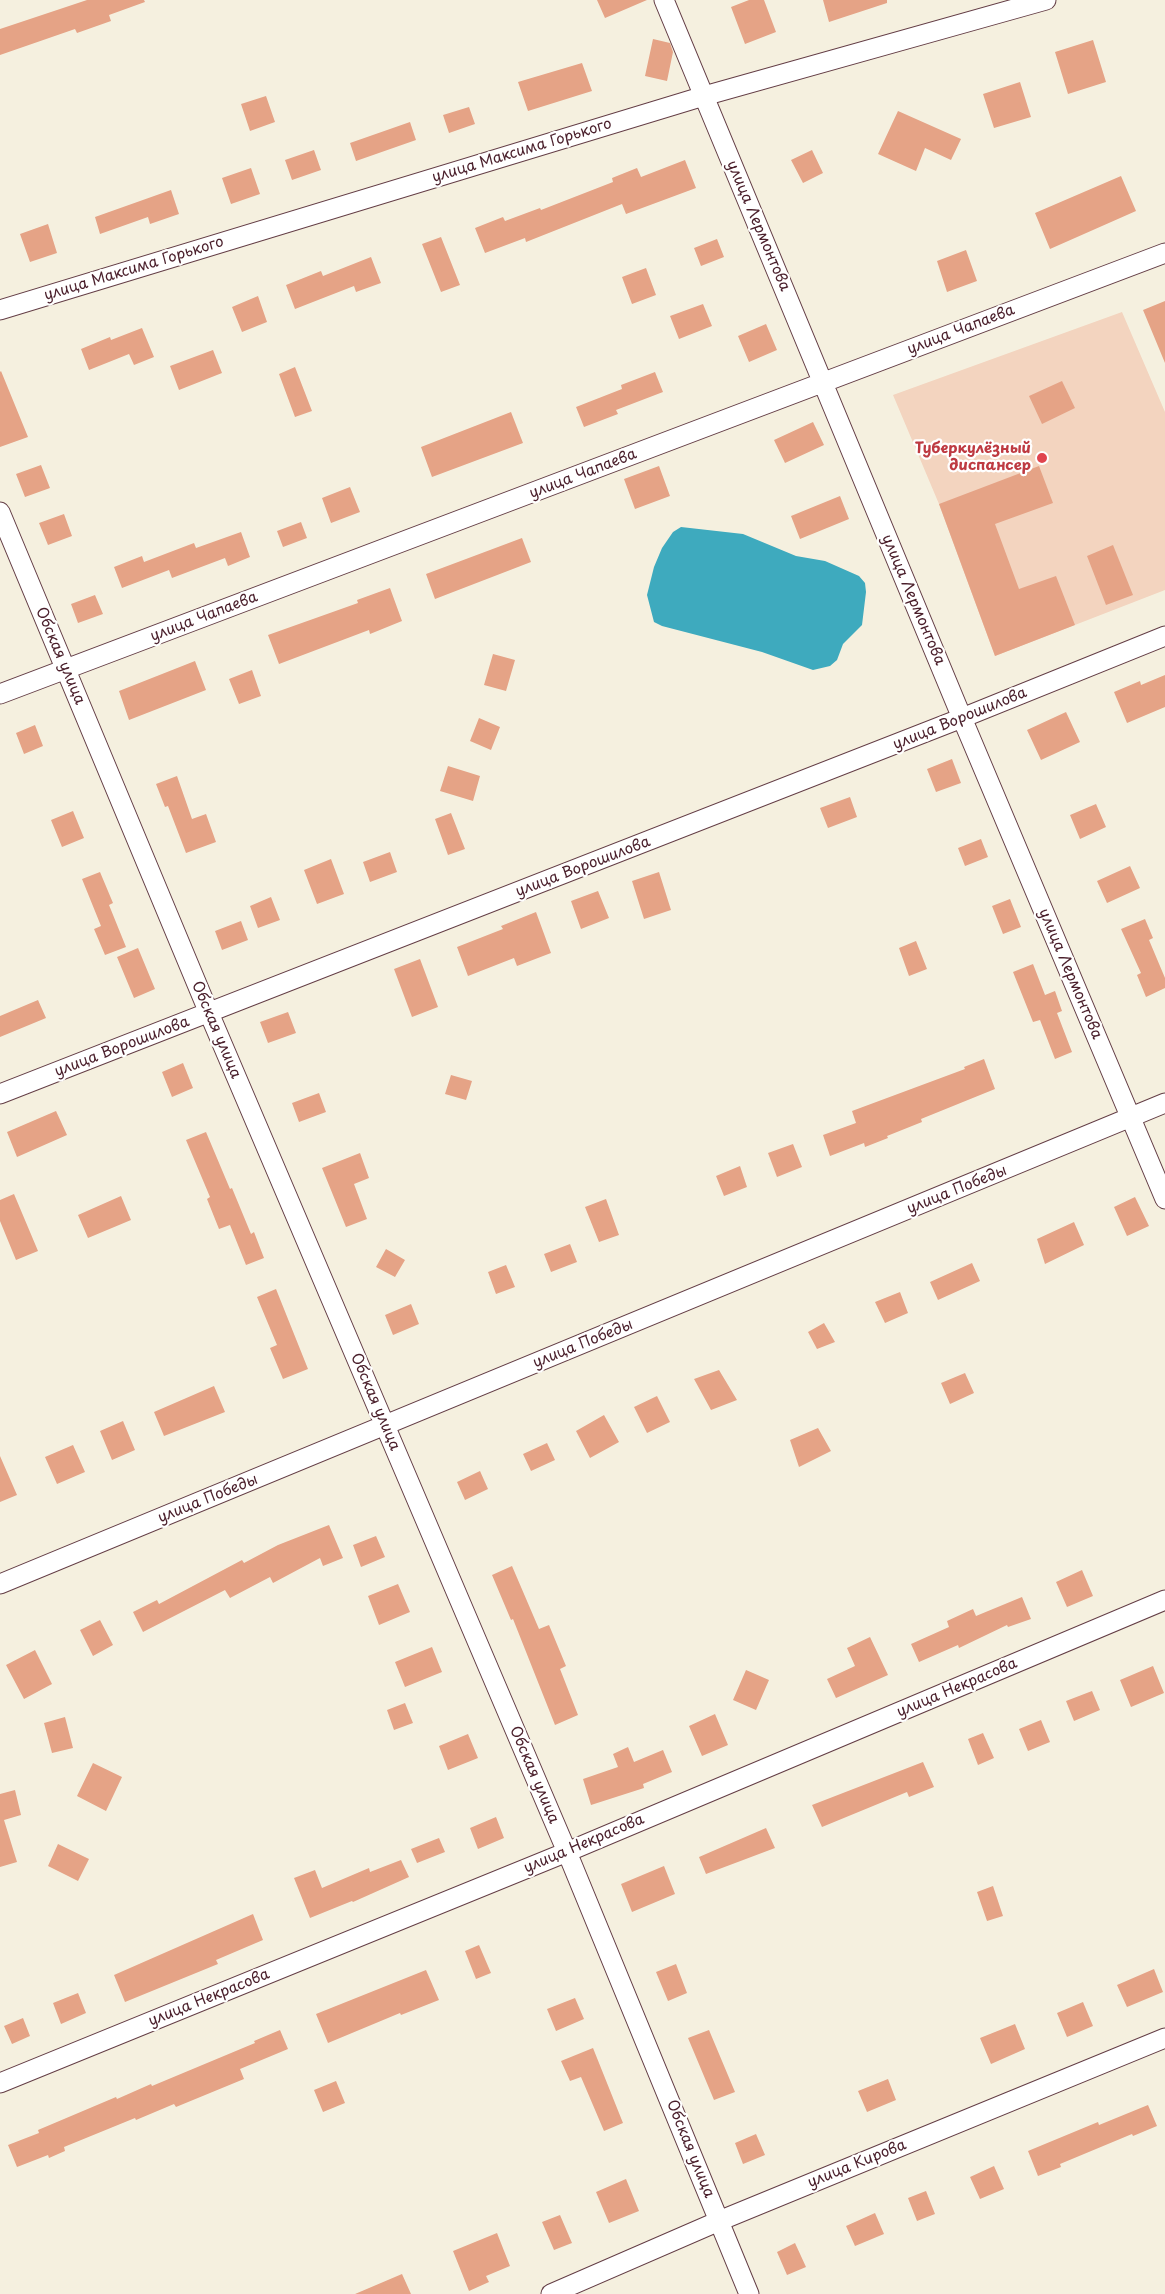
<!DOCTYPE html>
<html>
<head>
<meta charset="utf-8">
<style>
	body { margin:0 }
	canvas { display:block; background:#f5f0df }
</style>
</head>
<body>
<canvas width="1165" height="2294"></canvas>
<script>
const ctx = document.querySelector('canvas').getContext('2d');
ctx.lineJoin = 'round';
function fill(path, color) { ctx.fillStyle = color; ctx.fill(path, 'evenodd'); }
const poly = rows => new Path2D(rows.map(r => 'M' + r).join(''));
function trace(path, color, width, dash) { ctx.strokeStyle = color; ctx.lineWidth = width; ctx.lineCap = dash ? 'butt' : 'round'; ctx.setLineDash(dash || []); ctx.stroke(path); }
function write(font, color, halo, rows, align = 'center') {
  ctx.font = font + ' "Playpen Sans",sans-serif'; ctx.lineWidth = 4.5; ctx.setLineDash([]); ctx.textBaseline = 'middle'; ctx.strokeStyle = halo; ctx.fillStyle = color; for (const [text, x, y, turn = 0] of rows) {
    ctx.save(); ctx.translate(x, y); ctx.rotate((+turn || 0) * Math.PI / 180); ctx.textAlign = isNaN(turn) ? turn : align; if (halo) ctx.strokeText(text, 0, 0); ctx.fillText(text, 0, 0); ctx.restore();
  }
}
fill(poly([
	[1122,312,1165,412,1165,590,995,656,939,504,893,395]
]), '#f3d4bf');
fill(poly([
	[681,527,743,534,796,556,825,561,859,576,865,583,866,592,862,625,843,644,837,660,830,666,813,670,762,652,662,626,654,622,647,595,654,567,662,548,673,532]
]), '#3eaabe');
fill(poly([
	[87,0,144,0,145,2,109,15,111,21,77,33,75,29,0,55,0,29],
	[597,0,647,0,605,18],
	[749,0,764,0,776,32,745,44,731,7],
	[823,0,887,0,887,3,829,22],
	[653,39,670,43,673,52,667,81,645,76],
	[1093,40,1106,82,1068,94,1055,52],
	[582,63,592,91,528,111,518,82],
	[1020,82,1031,117,994,128,983,94],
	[266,96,275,122,250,131,241,104],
	[469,107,475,124,449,133,443,115],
	[898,111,961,139,951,160,925,148,916,171,878,154],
	[410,122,416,140,356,161,350,143],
	[314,150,321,170,292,180,285,160],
	[812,150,823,173,803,183,791,160],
	[685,160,696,188,626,214,622,204,526,242,525,238,485,253,475,228,503,217,505,221,540,208,541,210,613,182,612,178,637,168,641,177],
	[251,168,260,194,231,204,222,178],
	[1121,176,1136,211,1050,249,1035,213],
	[171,190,179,214,150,224,148,217,100,234,95,217],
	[48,224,57,253,30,262,20,234],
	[441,237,460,285,441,292,422,244],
	[717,239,724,257,701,266,694,248],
	[966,250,977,281,947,292,937,261],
	[371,257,381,283,356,292,354,286,295,309,286,285,321,271,323,276],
	[646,268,656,295,632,304,622,277],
	[258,296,267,322,242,332,232,307],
	[1165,301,1165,363,1143,310],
	[703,304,712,326,679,339,670,316],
	[766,324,777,350,749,362,738,336],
	[142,328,154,357,134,365,129,354,89,370,81,349,110,337,111,340],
	[213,350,222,373,179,390,170,366],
	[295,367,312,411,295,417,279,374],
	[1,371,28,437,0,447,0,372],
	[655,372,663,392,616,410,618,414,584,427,576,407,622,389,621,385],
	[1062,381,1075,408,1042,424,1029,396],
	[511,412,523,443,432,477,421,447],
	[813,422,824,445,785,463,774,440],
	[41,465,50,488,25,497,16,474],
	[659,466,670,496,635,509,624,479],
	[1039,466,1053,503,995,524,1019,589,1056,576,1075,625,995,656,939,504],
	[350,487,360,512,331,523,322,498],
	[840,496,849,519,800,539,791,516],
	[64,514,72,536,48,545,39,523],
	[301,522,307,538,283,547,277,531],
	[241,532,250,557,228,566,225,558,172,578,169,570,122,588,114,567,142,556,144,562,194,543,196,548],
	[522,538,531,562,435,599,426,574],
	[1113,545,1133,595,1106,605,1087,556],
	[390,588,402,621,370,634,369,630,279,664,268,635,358,603,357,600],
	[95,595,103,614,78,623,71,604],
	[493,654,515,660,506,691,484,685],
	[195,661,206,690,129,720,119,691],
	[252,670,261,696,239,704,229,679],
	[1165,675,1165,707,1127,723,1114,692,1140,681,1141,685],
	[1066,712,1080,742,1041,760,1027,730],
	[479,718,500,727,491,750,470,741],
	[35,725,43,746,24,754,16,733],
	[952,759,961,783,936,792,927,769],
	[448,766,480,776,473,801,440,791],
	[177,776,192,819,206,814,216,842,186,853,168,806,165,807,156,784],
	[850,797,857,817,828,828,820,808],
	[1096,804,1106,827,1080,839,1070,815],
	[73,811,84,838,62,847,51,820],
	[451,813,465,849,448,855,435,819],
	[981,839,988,857,965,866,958,848],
	[390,852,397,872,370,882,363,862],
	[331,859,344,894,317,904,304,870],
	[1130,866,1140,888,1107,903,1097,881],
	[100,872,113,903,109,905,126,947,105,955,94,929,101,926,82,879],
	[659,872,671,910,644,919,632,881],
	[598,891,609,918,581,929,571,901],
	[271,897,280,920,258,928,250,906],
	[1010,899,1021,927,1003,934,992,906],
	[536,912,551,953,517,966,514,958,468,976,457,947,503,929,501,926],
	[1145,919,1153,938,1149,940,1165,978,1165,988,1146,997,1137,975,1141,973,1121,929],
	[241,921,248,940,222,950,215,931],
	[916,941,927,969,909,976,899,948],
	[138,948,155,989,134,998,117,957],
	[420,959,438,1007,412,1017,394,969],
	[1033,964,1045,995,1055,991,1062,1011,1057,1013,1072,1052,1055,1059,1040,1020,1033,1022,1013,972],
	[38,1000,46,1018,0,1037,0,1016],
	[288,1012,296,1033,268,1043,260,1022],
	[984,1059,995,1089,921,1119,922,1122,887,1136,888,1138,865,1147,864,1143,830,1156,823,1135,856,1123,852,1111,965,1069,964,1067],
	[183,1063,193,1088,172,1097,162,1072],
	[451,1075,472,1081,466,1100,445,1094],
	[319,1093,326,1112,299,1122,292,1103],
	[56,1111,67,1135,17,1157,7,1132],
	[206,1132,230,1189,232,1188,251,1234,254,1232,264,1258,246,1265,230,1225,219,1229,207,1199,210,1197,186,1140],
	[793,1144,802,1167,777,1177,768,1153],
	[360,1153,369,1178,354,1184,367,1219,346,1227,322,1168],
	[740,1166,747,1187,724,1196,716,1176],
	[14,1194,38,1251,16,1260,0,1221,0,1200],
	[121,1196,131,1220,88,1238,78,1215],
	[1135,1197,1149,1226,1127,1236,1114,1207],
	[606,1199,619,1235,599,1242,585,1207],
	[1074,1222,1084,1245,1045,1264,1037,1239],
	[570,1244,577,1262,551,1272,544,1254],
	[386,1249,405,1260,395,1277,376,1267],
	[972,1263,980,1281,938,1300,930,1282],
	[506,1265,515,1287,496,1294,488,1272],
	[276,1289,308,1369,283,1379,270,1348,277,1345,257,1297],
	[900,1292,908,1313,885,1323,875,1302],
	[411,1304,419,1324,393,1335,385,1315],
	[824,1323,835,1342,817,1349,808,1332],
	[719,1370,737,1400,711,1410,694,1379],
	[965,1373,974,1393,950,1404,941,1383],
	[214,1386,225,1412,164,1436,154,1412],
	[657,1396,670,1422,647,1433,634,1407],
	[604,1415,619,1442,590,1458,576,1431],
	[123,1421,135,1450,112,1460,100,1431],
	[818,1428,831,1451,799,1467,790,1440],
	[547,1443,555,1460,531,1471,523,1454],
	[73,1445,85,1472,57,1484,45,1457],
	[0,1456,17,1495,0,1502],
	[480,1471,488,1489,465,1500,457,1482],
	[329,1525,343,1558,323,1566,320,1558,273,1583,270,1577,230,1598,225,1590,143,1632,133,1612,157,1600,159,1604,242,1560,244,1563,278,1545],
	[376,1536,385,1557,361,1567,353,1545],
	[512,1566,539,1629,549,1625,566,1666,560,1669,578,1715,555,1725,513,1619,511,1620,492,1575],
	[1082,1570,1093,1596,1067,1607,1056,1582],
	[398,1584,410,1612,379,1625,368,1596],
	[1022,1597,1031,1619,1008,1627,1007,1625,959,1648,958,1645,919,1662,911,1644,949,1627,947,1621,973,1609,976,1616],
	[100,1620,113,1645,93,1656,80,1630],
	[870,1637,888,1675,836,1698,827,1679,855,1666,847,1648],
	[432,1647,442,1672,405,1687,395,1662],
	[35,1650,52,1684,24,1699,6,1665],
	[1153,1666,1164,1693,1131,1707,1120,1680],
	[746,1670,769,1680,756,1710,733,1700],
	[1092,1691,1100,1710,1074,1721,1066,1701],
	[405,1703,413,1723,394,1730,387,1710],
	[715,1714,728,1745,702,1756,689,1726],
	[65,1717,73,1748,52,1753,44,1723],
	[1041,1720,1050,1742,1028,1751,1019,1729],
	[983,1733,994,1758,978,1765,968,1739],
	[468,1734,478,1758,448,1770,439,1746],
	[628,1747,634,1762,663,1750,672,1772,643,1784,644,1788,591,1805,583,1779,618,1767,613,1754],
	[923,1762,934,1787,909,1797,907,1792,822,1827,812,1805],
	[93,1763,122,1777,106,1811,77,1796],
	[15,1790,21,1815,4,1820,17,1862,0,1867,0,1794],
	[496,1817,504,1838,478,1849,470,1828],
	[766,1828,775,1848,706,1874,699,1857],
	[439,1838,445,1852,417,1863,411,1849],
	[58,1844,89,1859,78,1881,48,1866],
	[401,1860,409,1877,353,1902,352,1901,310,1918,294,1878,315,1870,322,1888,369,1868,370,1872],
	[664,1866,675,1894,632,1912,621,1884],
	[993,1886,1003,1916,987,1921,977,1892],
	[253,1914,263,1940,216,1960,218,1964,125,2002,114,1975],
	[479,1945,491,1973,476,1979,465,1951],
	[676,1964,687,1993,668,2001,656,1972],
	[1154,1969,1163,1992,1127,2007,1117,1985],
	[426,1970,439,2000,401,2015,400,2013,328,2043,316,2014],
	[78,1993,86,2013,61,2024,53,2003],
	[575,1998,584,2019,556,2031,547,2009],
	[1083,2002,1093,2026,1067,2037,1057,2013],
	[23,2018,30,2036,12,2044,4,2026],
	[1015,2024,1025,2049,991,2064,980,2038],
	[280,2030,288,2049,240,2069,244,2079,176,2107,174,2104,136,2120,135,2118,64,2147,65,2151,49,2158,48,2155,17,2167,8,2145,39,2133,38,2130,116,2097,117,2099,151,2084,152,2086,255,2043,254,2041],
	[709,2030,735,2092,714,2100,688,2038],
	[593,2048,623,2123,604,2131,581,2077,570,2081,561,2061],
	[888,2079,896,2100,867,2112,858,2091],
	[336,2081,345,2103,323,2112,314,2090],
	[1148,2105,1157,2126,1133,2136,1132,2134,1060,2164,1061,2167,1038,2176,1028,2151,1098,2122,1099,2125],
	[756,2134,765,2155,743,2164,735,2143],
	[994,2166,1004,2189,980,2199,970,2177],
	[626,2179,639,2211,609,2223,596,2192],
	[926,2191,935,2214,917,2221,908,2198],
	[875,2213,884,2234,855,2246,846,2226],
	[560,2215,572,2243,554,2250,542,2222],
	[497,2233,510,2266,486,2276,489,2282,469,2291,453,2251],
	[795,2243,806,2267,787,2275,777,2252],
	[402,2274,411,2294,355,2294]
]), '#e5a386');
const minor = poly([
	[664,0,962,718,1165,1199],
	[0,310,704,96,1046,0],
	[0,512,209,1013,567,1852,749,2294],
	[0,694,1165,253],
	[0,1094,962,718,1165,636],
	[0,1584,1165,1103],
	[0,2083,567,1852,1165,1600],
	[551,2294,719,2221,1165,2038]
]);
trace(minor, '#643e46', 21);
trace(minor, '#fff', 19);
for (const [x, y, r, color] of [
	[1042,458,6,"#e0444e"]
]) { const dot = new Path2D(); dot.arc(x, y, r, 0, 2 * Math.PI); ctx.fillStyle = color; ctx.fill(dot); trace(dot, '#fff', 2); }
write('15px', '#4a1f2b', '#fff', [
	["улица Максима Горького",522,151,-17],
	["улица Лермонтова",758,226,67],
	["улица Максима Горького",134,269,-17],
	["улица Чапаева",961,330,-21],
	["улица Чапаева",583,474,-21],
	["улица Лермонтова",913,600,67],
	["улица Чапаева",204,617,-21],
	["Обская улица",60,656,67],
	["улица Ворошилова",960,719,-22],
	["улица Ворошилова",583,867,-21],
	["улица Лермонтова",1070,974,67],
	["Обская улица",216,1030,67],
	["улица Ворошилова",122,1047,-21],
	["улица Победы",957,1190,-22],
	["улица Победы",583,1344,-22],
	["Обская улица",375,1402,67],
	["улица Победы",208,1499,-22],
	["улица Некрасова",957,1688,-23],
	["Обская улица",534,1775,67],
	["улица Некрасова",584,1844,-23],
	["улица Некрасова",209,1998,-22],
	["Обская улица",690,2149,68],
	["улица Кирова",857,2164,-22]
]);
write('bold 15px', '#be3a42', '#fff', [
	["Туберкулёзный",1031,449],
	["диспансер",1031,466]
], 'right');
</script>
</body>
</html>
